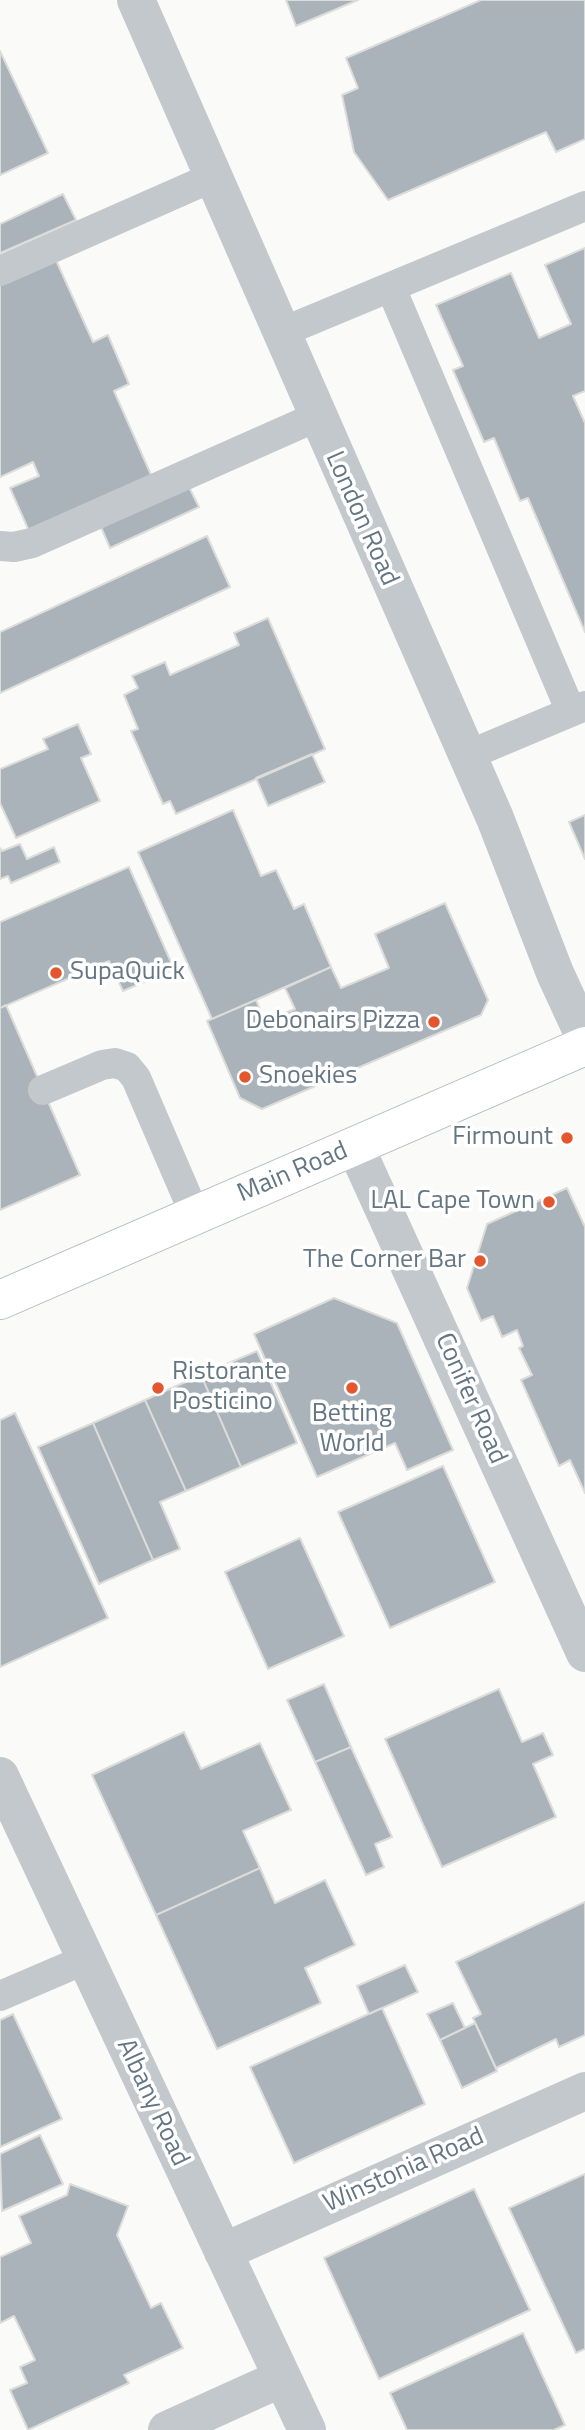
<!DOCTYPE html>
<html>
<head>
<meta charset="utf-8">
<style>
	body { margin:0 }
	canvas { display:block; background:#fafaf8 }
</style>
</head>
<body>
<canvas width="585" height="2430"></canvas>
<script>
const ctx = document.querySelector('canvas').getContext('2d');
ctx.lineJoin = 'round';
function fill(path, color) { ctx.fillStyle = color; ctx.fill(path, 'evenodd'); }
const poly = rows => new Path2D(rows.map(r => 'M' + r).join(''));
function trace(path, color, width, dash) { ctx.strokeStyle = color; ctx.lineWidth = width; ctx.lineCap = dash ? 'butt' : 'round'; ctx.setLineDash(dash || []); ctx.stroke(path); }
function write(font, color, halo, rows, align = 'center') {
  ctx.font = font + ' "Titillium Web",sans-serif'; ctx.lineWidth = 7; ctx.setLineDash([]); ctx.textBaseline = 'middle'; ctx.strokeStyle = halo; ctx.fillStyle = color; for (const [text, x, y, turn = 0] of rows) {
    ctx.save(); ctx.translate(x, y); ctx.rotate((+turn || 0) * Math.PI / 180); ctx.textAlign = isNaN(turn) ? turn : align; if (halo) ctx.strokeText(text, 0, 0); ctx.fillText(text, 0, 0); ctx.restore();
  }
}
const building = poly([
	[286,0,358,0,296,26,286,0],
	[481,0,585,0,585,139,556,152,546,132,388,200,354,152,342,95,358,88,346,58,481,0],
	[0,51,48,153,0,175,0,51],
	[63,194,76,220,0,253,0,224,63,194],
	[585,248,585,391,573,396,585,423,585,632,528,498,520,501,494,438,484,442,453,370,463,366,436,305,511,273,539,338,571,324,545,265,585,248],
	[55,258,93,342,108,335,129,384,114,391,152,477,29,531,10,488,39,476,33,462,0,477,0,282,55,258],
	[189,487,199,507,110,548,101,527,189,487],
	[207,536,230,587,0,693,0,632,207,536],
	[268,618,325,749,176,814,170,801,163,804,131,731,138,729,124,695,138,688,132,676,165,662,170,675,239,645,234,633,268,618],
	[78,724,91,754,81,758,100,801,16,838,0,803,0,769,48,749,43,739,78,724],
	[312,754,325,782,268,806,256,778,312,754],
	[233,810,261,876,276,870,294,909,304,904,331,967,212,1019,138,852,233,810],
	[585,815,585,859,569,822,585,815],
	[20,844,27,859,54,847,60,862,11,883,8,876,0,879,0,848,2,851,20,844],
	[129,867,174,969,123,991,109,961,0,1008,0,922,129,867],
	[445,903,488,1000,481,1015,262,1109,240,1098,207,1021,256,1000,265,1021,295,1009,285,988,331,967,341,988,389,968,375,934,445,903],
	[6,1005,80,1175,0,1210,0,1008,6,1005],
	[567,1188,585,1227,585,1493,570,1460,559,1466,521,1380,532,1375,519,1348,523,1346,517,1330,502,1337,493,1316,481,1321,467,1288,487,1224,567,1188],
	[334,1298,397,1323,453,1450,407,1470,395,1443,317,1477,254,1334,334,1298],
	[257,1351,297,1443,241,1467,201,1375,257,1351],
	[201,1375,241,1467,186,1491,145,1400,201,1375],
	[145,1400,186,1491,160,1502,180,1549,153,1560,93,1423,145,1400],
	[15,1413,108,1618,0,1667,0,1420,15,1413],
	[93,1423,153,1560,99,1584,38,1447,93,1423],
	[443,1466,495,1582,390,1628,338,1512,443,1466],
	[300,1538,344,1636,268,1669,225,1572,300,1538],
	[324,1684,351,1747,315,1762,287,1700,324,1684],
	[499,1689,522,1742,543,1733,553,1755,533,1764,556,1817,442,1867,385,1739,499,1689],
	[184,1732,201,1769,260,1743,291,1810,243,1831,260,1868,156,1915,92,1775,184,1732],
	[351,1747,392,1837,375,1844,384,1867,366,1875,315,1762,351,1747],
	[260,1868,275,1903,325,1880,355,1945,305,1968,321,2003,217,2049,156,1915,260,1868],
	[585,1902,585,2035,559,2047,556,2039,496,2068,473,2018,481,2014,456,1962,585,1902],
	[405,1965,418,1992,369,2014,357,1986,405,1965],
	[453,2003,465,2028,440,2040,427,2014,453,2003],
	[382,2008,425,2104,294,2163,250,2067,382,2008],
	[13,2014,62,2119,0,2147,0,2020,13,2014],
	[475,2023,497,2071,462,2088,440,2040,475,2023],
	[40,2135,63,2184,2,2211,0,2154,40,2135],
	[585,2174,585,2349,576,2353,509,2208,585,2174],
	[70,2184,128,2206,117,2235,151,2308,161,2303,183,2348,124,2375,129,2383,28,2430,10,2390,27,2383,20,2367,35,2360,14,2316,0,2323,0,2257,31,2243,19,2216,67,2195,70,2184],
	[474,2189,530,2310,379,2379,324,2258,474,2189],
	[523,2333,565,2425,554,2430,407,2430,390,2393,523,2333]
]);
fill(building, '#aab3b9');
trace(building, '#dcdcda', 2);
const secondary = poly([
	[0,1300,585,1046]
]);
trace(secondary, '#b3babf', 40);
trace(poly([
	[0,271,213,177],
	[391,288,571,712],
	[280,333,585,206],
	[0,546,14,547,32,543,316,417],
	[466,756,585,706],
	[43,1090,102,1065,115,1063,127,1067,136,1078,195,1215],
	[0,1996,84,1960]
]), '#c3c8cc', 30);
trace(poly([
	[136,0,495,818,555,973,585,1038],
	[355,1146,585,1653],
	[0,1776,307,2430],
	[223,2252,585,2091],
	[167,2430,282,2378]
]), '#c3c8cc', 38);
trace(secondary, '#fff', 38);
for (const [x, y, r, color] of [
	[56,973,7,"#e4572e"],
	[434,1022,7,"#e4572e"],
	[245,1077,7,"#e4572e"],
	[567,1138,7,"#e4572e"],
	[549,1202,7,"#e4572e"],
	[480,1261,7,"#e4572e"],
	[158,1388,7,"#e4572e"],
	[352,1388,7,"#e4572e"]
]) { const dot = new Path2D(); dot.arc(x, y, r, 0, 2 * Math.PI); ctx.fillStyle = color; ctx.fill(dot); trace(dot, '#fff', 2.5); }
write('26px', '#657683', '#fff', [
	["London Road",361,519,66],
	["Main Road",293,1173,-23],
	["Conifer Road",470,1399,66],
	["Albany Road",152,2103,65],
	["Winstonia Road",404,2171,-24]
]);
write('26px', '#657683', '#fff', [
	["SupaQuick",70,973,"left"],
	["Debonairs Pizza",420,1022],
	["Snoekies",259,1077,"left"],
	["Firmount",553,1138],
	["LAL Cape Town",535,1202],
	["The Corner Bar",466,1261],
	["Ristorante",172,1373,"left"],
	["Posticino",172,1403,"left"],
	["Betting",352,1415,"center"],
	["World",352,1445,"center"]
], 'right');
</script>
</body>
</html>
